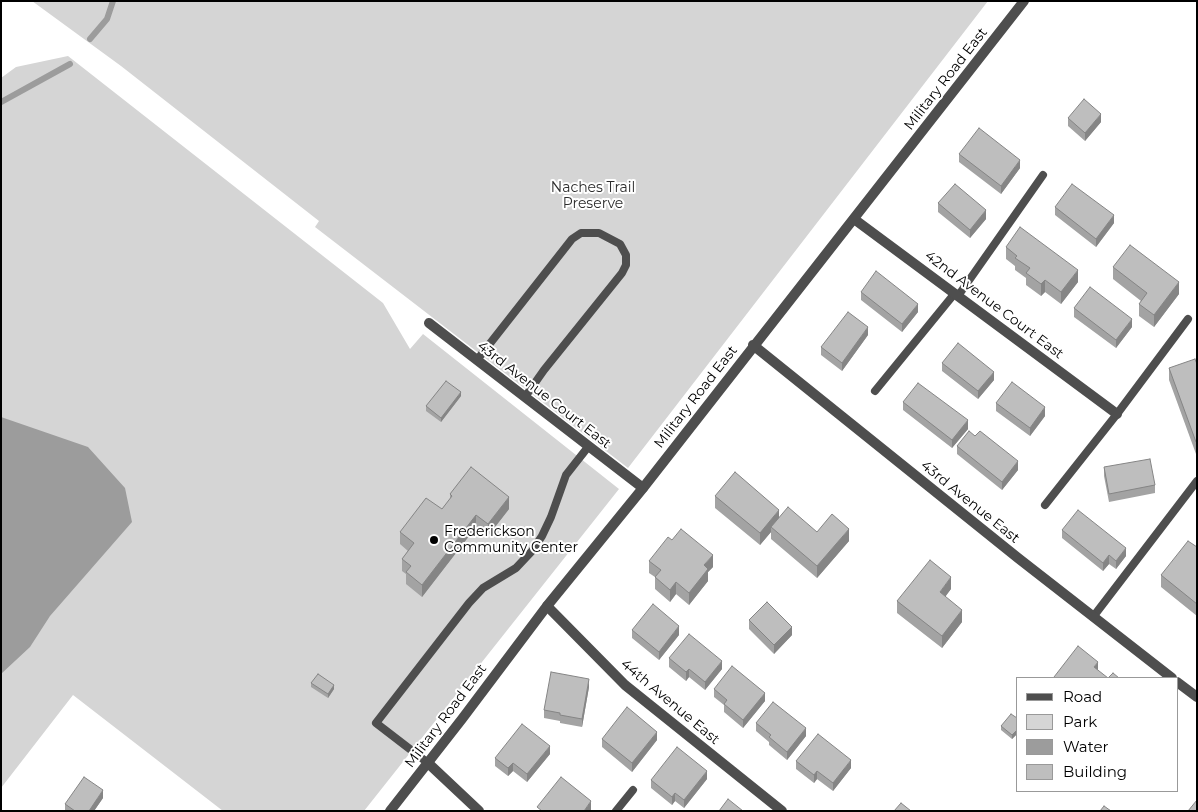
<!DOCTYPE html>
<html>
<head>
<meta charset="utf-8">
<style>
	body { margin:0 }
	#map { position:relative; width:1198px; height:812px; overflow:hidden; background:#fff; font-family:Montserrat,sans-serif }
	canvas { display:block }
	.frame { position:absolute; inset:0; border:2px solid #000; pointer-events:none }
	.legend { position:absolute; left:1016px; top:677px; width:162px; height:115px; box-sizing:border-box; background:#fff; border:1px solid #999; margin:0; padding:6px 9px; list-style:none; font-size:15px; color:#000 }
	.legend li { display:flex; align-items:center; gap:10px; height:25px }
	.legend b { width:25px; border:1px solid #999 }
</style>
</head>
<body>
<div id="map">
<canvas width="1198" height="812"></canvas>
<div class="frame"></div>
<ul class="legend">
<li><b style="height:6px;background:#4e4e4e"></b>Road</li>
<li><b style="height:14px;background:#d5d5d5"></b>Park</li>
<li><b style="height:14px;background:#9c9c9c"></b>Water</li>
<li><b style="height:14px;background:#bebebe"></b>Building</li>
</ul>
</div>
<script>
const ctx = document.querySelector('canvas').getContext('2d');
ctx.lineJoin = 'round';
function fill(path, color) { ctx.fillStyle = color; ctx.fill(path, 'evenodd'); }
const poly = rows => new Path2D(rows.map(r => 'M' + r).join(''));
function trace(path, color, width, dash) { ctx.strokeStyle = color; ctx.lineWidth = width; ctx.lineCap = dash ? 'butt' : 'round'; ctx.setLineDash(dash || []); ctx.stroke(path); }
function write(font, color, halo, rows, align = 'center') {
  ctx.font = font + ' Montserrat,sans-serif'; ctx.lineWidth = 4; ctx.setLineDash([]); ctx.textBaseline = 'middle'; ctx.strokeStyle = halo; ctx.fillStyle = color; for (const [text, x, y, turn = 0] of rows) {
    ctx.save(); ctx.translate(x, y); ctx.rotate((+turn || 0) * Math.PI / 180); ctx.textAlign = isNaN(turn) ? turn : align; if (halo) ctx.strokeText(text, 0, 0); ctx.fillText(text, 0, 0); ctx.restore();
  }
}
fill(poly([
	[32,1,988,1,628,468,315,227,319,221,121,66],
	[68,56,383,303,410,349,423,334,619,489,364,811,223,811,73,695,1,788,1,78,16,67]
]), '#d5d5d5');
fill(poly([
	[1,417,88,447,125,488,132,522,50,616,30,647,1,674]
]), '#9c9c9c');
trace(poly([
	[90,39,107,19,113,1],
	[1,102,70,64]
]), '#9c9c9c', 6);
trace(poly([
	[958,296,1043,175],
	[477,360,572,239,581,233,599,233,620,244,626,255,626,265,622,273,544,370,525,397],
	[875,391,955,293],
	[1045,505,1117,414,1188,319],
	[1093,617,1197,481],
	[428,763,376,723,469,603,483,588,516,568,532,551,542,536,551,517,566,475,588,447],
	[616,811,633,790]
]), '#4e4e4e', 8);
trace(poly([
	[854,219,1117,414],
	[429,323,643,488],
	[753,345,1018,558,1172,678],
	[547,606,625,685,782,811],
	[1177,682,1197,697],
	[428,763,479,811]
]), '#4e4e4e', 10);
trace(poly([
	[390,811,462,719,547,606,643,488,1024,1]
]), '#4e4e4e', 10);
fill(poly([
	[1068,118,1101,122,1085,141,1068,126],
	[959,154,1020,168,1001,194,959,162],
	[938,203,986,219,970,238,938,212],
	[1055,207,1114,223,1096,247,1055,215],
	[1006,247,1078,282,1061,304,1045,292,1041,296,1026,285,1026,278,1015,270,1015,266,1006,259],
	[1113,267,1179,294,1154,327,1139,316,1139,304,1141,301,1113,279],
	[861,292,918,312,902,332,861,300],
	[1074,308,1132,327,1116,348,1074,317],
	[868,335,842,371,821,355,821,347],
	[942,363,994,380,978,399,942,371],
	[1197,364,1197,454,1196,454,1169,380,1169,368],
	[461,396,441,422,426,411,426,406],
	[903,402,968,429,952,448,903,410],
	[996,403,1045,416,1030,436,996,411],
	[975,436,1018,470,1002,490,957,454,957,446],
	[1104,467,1155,485,1155,493,1109,502,1104,476],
	[450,494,509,509,488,536,476,527,422,597,406,584,406,574,402,571,402,559,408,551,400,544,400,532,442,509,450,499],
	[715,496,779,517,817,532,849,541,817,578,771,539,771,532,760,545,715,508],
	[1062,530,1126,556,1116,569,1109,564,1103,571,1062,538],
	[672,540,713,567,708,572,708,581,689,605,676,594,670,602,655,589,655,577,649,573,649,561],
	[1197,547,1197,616,1161,587,1161,575],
	[951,589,945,596,962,622,942,648,897,613,897,601],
	[749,620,792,635,774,654,749,629],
	[632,630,679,635,659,660,632,638],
	[669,658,722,669,705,690,689,677,686,681,669,667],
	[311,683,334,689,328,698,311,687],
	[589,687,582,727,560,723,560,721,544,718,544,710],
	[714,689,765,701,743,728,724,712,724,705,714,697],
	[1017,718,1017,734,1012,739,1001,730,1001,726],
	[756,723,806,736,787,760,769,745,769,742,756,731],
	[602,739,657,740,632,772,602,747],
	[550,754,527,782,513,771,508,776,495,766,495,758],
	[796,761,851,768,833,791,817,779,814,783,796,769],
	[707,779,684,808,675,801,672,805,651,788,651,780],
	[103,798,94,811,65,811,65,804]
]), '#a3a3a3');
fill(poly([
	[1101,114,1101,122,1085,141,1085,133],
	[1020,160,1020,168,1001,194,1001,186],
	[986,210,986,219,970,238,970,230],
	[1114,215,1114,223,1096,247,1096,239],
	[1078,270,1078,282,1061,304,1061,292],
	[1045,280,1045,292,1041,296,1041,284],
	[1179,282,1179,294,1154,327,1154,315],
	[918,304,918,312,902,332,902,324],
	[1132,319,1132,327,1116,348,1116,340],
	[868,327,868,335,842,371,842,363],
	[994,372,994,380,978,399,978,391],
	[461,392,461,396,441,422,441,418],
	[1045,407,1045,416,1030,436,1030,428],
	[968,420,968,429,952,448,952,440],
	[1196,442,1197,442,1197,454,1196,454],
	[1018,461,1018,470,1002,490,1002,482],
	[509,497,509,509,488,536,488,524],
	[779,510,779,522,771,527,771,532,760,545,760,533],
	[476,515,476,527,422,597,422,585],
	[849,529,849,541,817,578,817,566],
	[1126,548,1126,556,1116,569,1116,561],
	[713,555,713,567,708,572,708,581,689,605,689,593,704,565],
	[1109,555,1109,564,1103,571,1103,563],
	[951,577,951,589,940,604,940,592],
	[676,582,676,594,670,602,670,590],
	[962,610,962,622,942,648,942,636],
	[679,626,679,635,659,660,659,652],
	[792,627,792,635,774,654,774,645],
	[722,661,722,669,705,690,705,682],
	[1098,662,1098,674,1094,667],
	[689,669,689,677,686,681,686,672],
	[589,679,589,687,582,727,582,719],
	[334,685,334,689,328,698,328,694],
	[765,693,765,701,743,728,743,720],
	[806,728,806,736,787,760,787,752],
	[1017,730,1017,734,1012,739,1012,735],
	[657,732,657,740,632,772,632,763],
	[550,746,550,754,527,782,527,774],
	[851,760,851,768,833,791,833,783],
	[513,763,513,771,508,776,508,768],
	[707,771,707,779,684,808,684,800],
	[817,771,817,779,814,783,814,775],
	[103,790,103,798,94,811,89,811],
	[675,793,675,801,672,805,672,797],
	[591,801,591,810,590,811,584,811]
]), '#858585');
const building = poly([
	[1084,99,1101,114,1085,133,1068,118,1084,99],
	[979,128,1020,160,1001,186,959,154,979,128],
	[955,184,986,210,970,230,938,203,955,184],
	[1072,184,1114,215,1096,239,1055,207,1072,184],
	[1020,227,1078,270,1061,292,1045,280,1041,284,1026,273,1030,268,1015,258,1017,256,1006,247,1020,227],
	[1130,245,1179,282,1154,315,1139,304,1147,293,1113,267,1130,245],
	[876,271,918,304,902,324,861,292,876,271],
	[1090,287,1132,319,1116,340,1074,308,1090,287],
	[848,312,868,327,842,363,821,347,848,312],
	[958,343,994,372,978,391,942,363,958,343],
	[1195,359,1197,364,1197,442,1196,442,1169,368,1195,359],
	[446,381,461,392,441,418,426,406,446,381],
	[1012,382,1045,407,1030,428,996,403,1012,382],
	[918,383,968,420,952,440,903,402,918,383],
	[969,431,975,436,980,431,1018,461,1002,482,957,446,969,431],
	[1150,459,1155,485,1109,494,1104,467,1150,459],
	[471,467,509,497,488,524,476,515,422,585,406,572,411,566,402,559,414,543,400,532,426,498,442,509,452,496,450,494,471,467],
	[735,472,779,510,760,533,715,496,735,472],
	[788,507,817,532,832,514,849,529,817,566,771,527,788,507],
	[1078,510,1126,548,1116,561,1109,555,1103,563,1062,530,1078,510],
	[681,529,713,555,704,565,708,569,689,593,676,582,670,590,655,577,661,570,649,561,668,537,672,540,681,529],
	[1188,541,1197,547,1197,604,1161,575,1188,541],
	[930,560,951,577,940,592,962,610,942,636,897,601,930,560],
	[767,602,792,627,774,645,749,620,767,602],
	[653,604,679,626,659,652,632,630,653,604],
	[689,634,722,661,705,682,689,669,686,672,669,658,689,634],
	[1078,646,1098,662,1094,667,1108,678,1055,678,1054,677,1078,646],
	[732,666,765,693,743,720,724,704,727,700,714,689,732,666],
	[551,672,589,679,582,719,560,715,560,713,544,710,551,672],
	[1113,673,1119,678,1108,678,1113,673],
	[318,674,334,685,328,694,311,683,318,674],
	[773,702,806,728,787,752,769,737,771,735,756,723,773,702],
	[627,707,657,732,632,763,602,739,627,707],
	[1011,714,1017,718,1017,730,1012,735,1001,726,1011,714],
	[522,724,550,746,527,774,513,763,508,768,495,758,522,724],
	[818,734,851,760,833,783,817,771,814,775,796,761,818,734],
	[677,747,707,771,684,800,675,793,672,797,651,780,677,747],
	[84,777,103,790,89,811,75,811,65,804,84,777],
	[561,777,591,801,584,811,542,811,537,807,561,777],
	[728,799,743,811,719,811,728,799],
	[1197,800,1197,811,1188,811,1197,800],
	[901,803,911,811,894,811,901,803],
	[1104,806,1111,811,1100,811,1104,806]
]);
fill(building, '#bebebe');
trace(building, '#858585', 1);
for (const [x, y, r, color] of [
	[434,540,5,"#000"]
]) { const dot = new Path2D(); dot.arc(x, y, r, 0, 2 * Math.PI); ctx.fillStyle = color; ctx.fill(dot); trace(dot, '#fff', 2); }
write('14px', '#000', '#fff', [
	["Military Road East",946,79,-52],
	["42nd Avenue Court East",994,305,37],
	["43rd Avenue Court East",544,395,38],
	["Military Road East",696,397,-52],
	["43rd Avenue East",970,502,39],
	["44th Avenue East",670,702,40],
	["Military Road East",446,716,-53]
]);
write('14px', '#2c2c2c', '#fff', [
	["Naches Trail",593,188],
	["Preserve",593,204]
]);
write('14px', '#000', '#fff', [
	["Frederickson",444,532],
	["Community Center",444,548]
], 'left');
</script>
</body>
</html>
